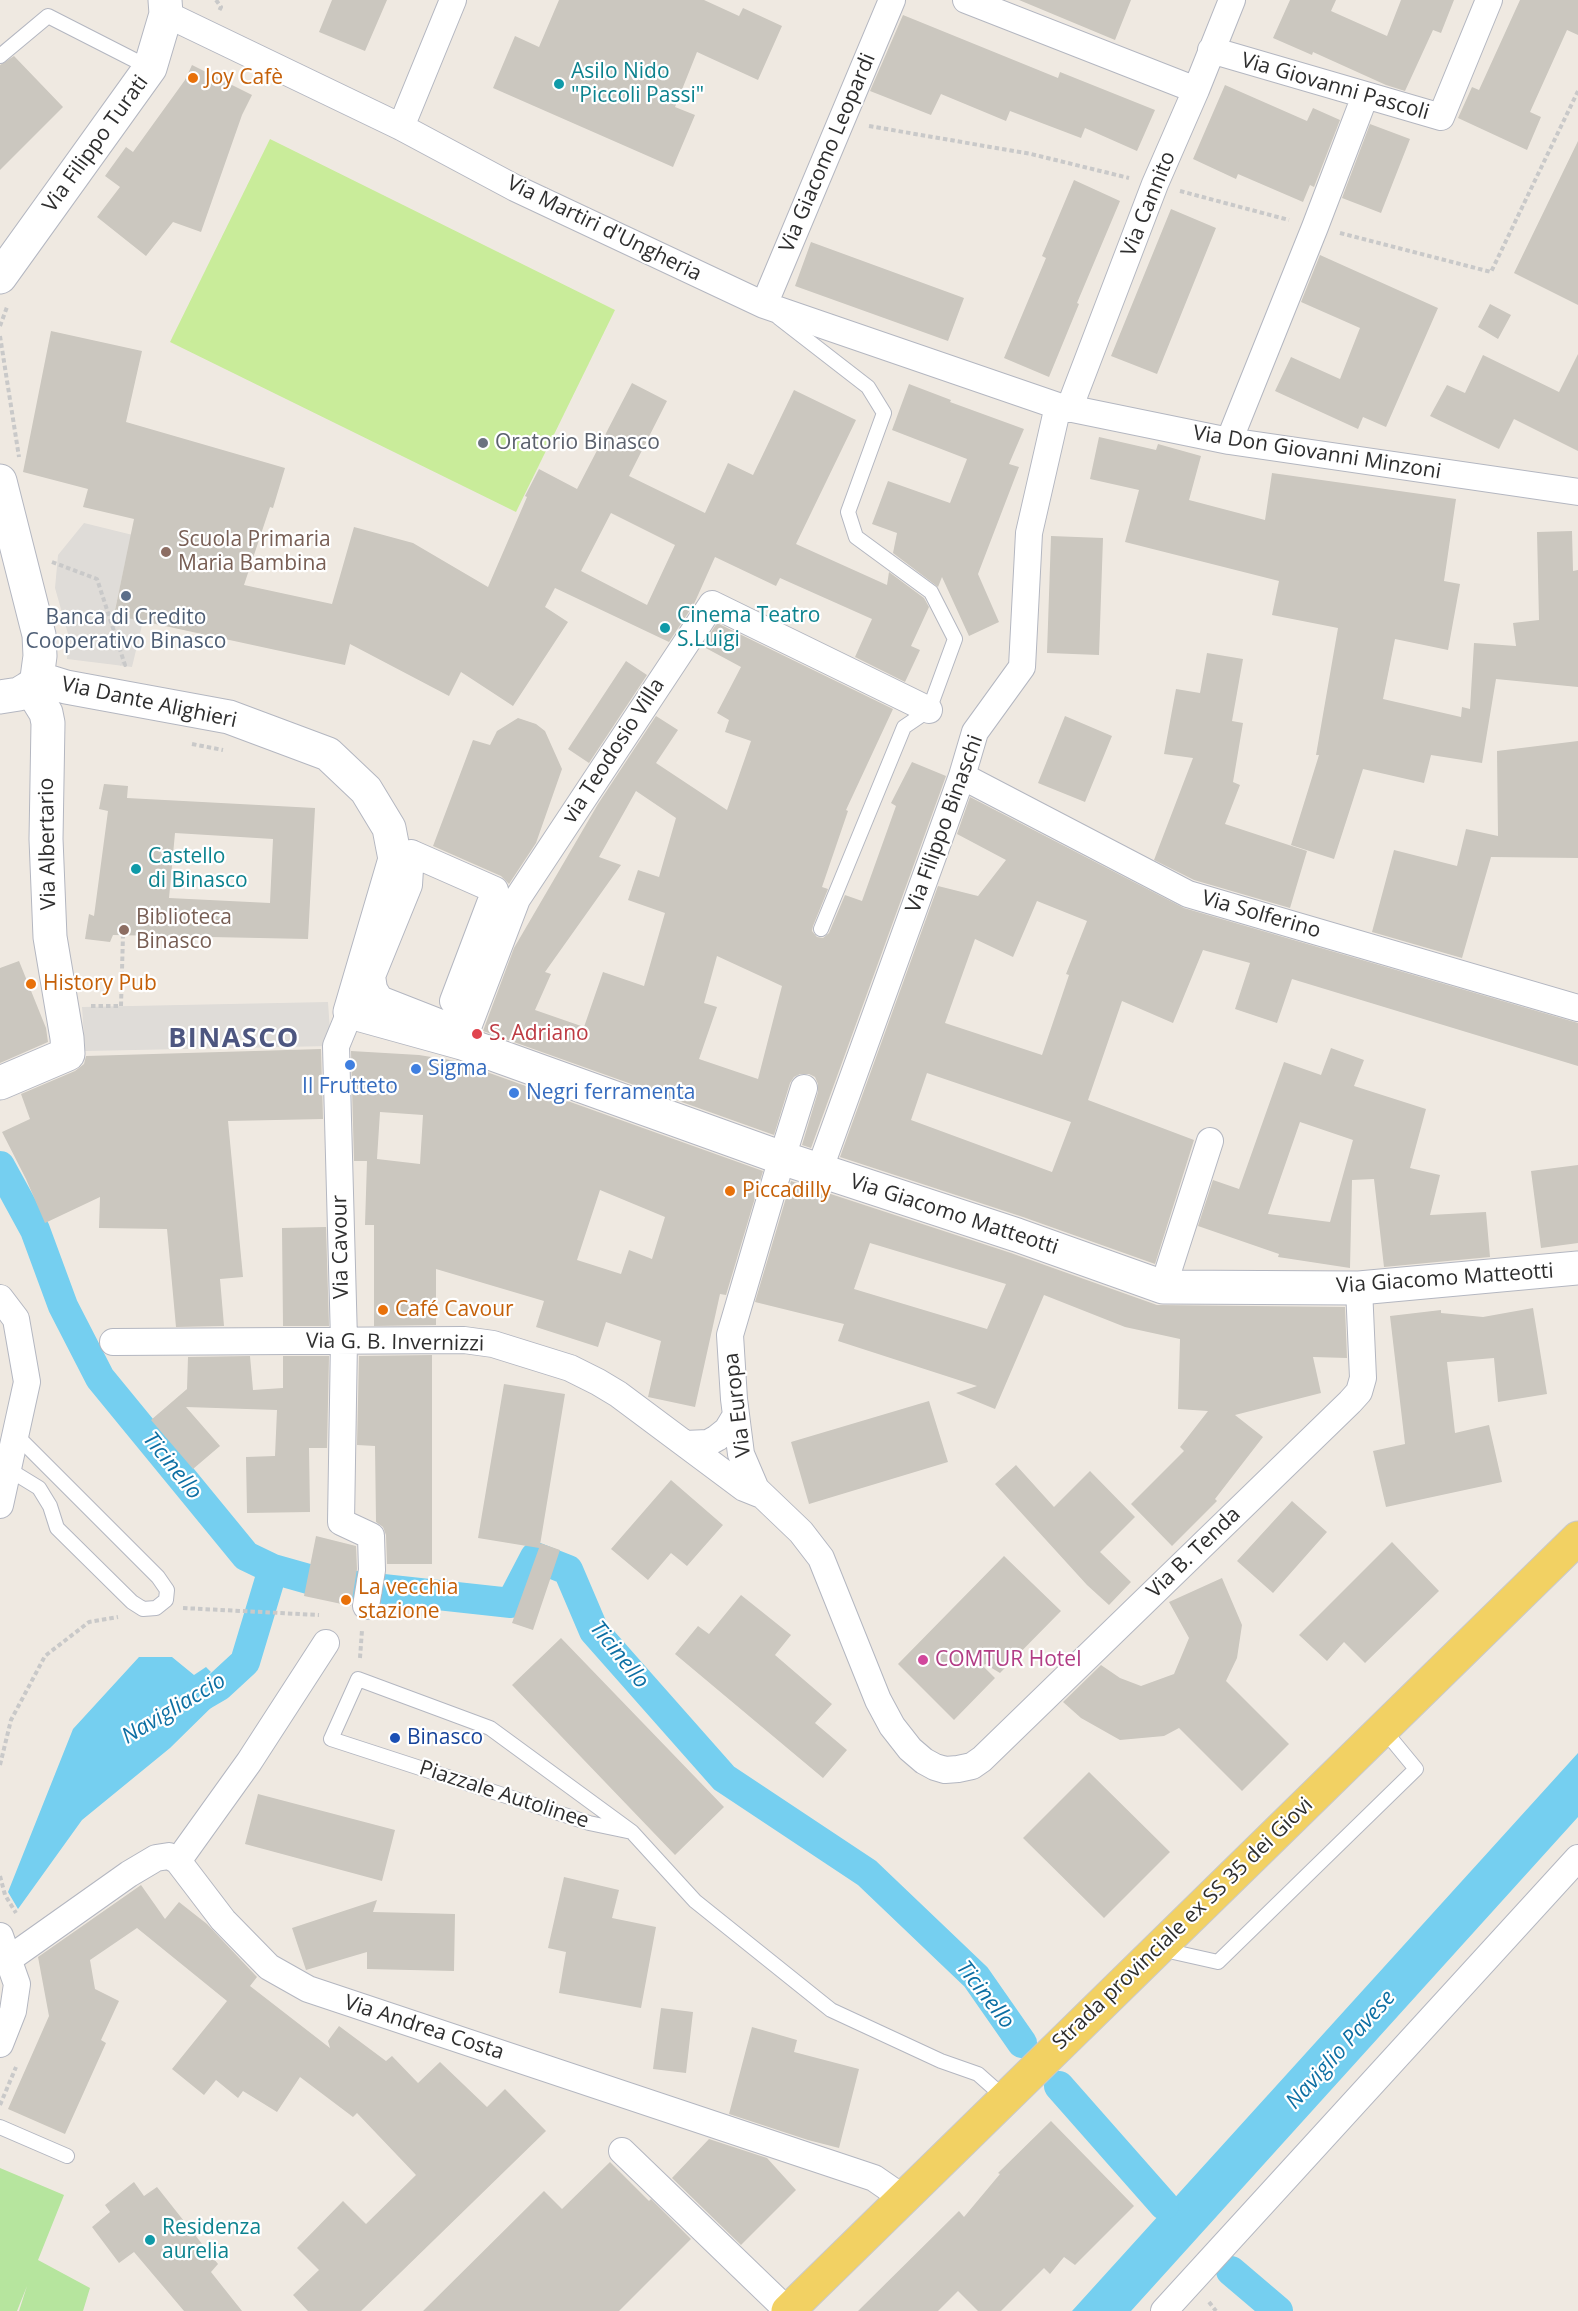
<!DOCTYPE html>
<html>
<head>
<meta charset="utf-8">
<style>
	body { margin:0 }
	canvas { display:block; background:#efe9e1 }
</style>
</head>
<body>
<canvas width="1578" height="2311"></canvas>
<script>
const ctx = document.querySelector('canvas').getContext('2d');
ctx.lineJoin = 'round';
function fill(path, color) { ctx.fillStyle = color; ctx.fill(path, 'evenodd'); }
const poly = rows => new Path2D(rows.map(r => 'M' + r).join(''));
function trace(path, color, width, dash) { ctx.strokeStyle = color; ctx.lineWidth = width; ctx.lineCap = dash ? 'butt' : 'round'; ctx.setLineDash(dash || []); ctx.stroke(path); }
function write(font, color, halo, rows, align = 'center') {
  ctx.font = font + ' "Open Sans",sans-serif'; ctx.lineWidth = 4.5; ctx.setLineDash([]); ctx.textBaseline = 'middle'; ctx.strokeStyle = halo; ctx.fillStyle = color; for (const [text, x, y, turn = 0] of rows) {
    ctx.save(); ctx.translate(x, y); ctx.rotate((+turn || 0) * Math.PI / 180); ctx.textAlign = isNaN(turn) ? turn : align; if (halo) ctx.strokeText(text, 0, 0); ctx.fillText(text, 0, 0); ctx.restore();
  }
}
fill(poly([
	[0,2168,64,2195,38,2260,90,2288,83,2311,19,2311,27,2286,17,2311,0,2311]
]), '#b6e59e');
fill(poly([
	[270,139,615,310,516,512,170,342]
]), '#c9ec9a');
fill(poly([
	[84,523,157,541,126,559,114,614,143,621,132,667,67,659,68,634,55,588,58,555],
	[328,1002,331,1046,85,1051,82,1007]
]), '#dfdcd8');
fill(poly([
	[139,1657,172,1657,194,1675,206,1667,211,1672,197,1684,202,1688,212,1679,225,1694,170,1748,82,1820,18,1909,8,1892,73,1729],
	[1578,1753,1578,1817,1131,2311,1072,2311]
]), '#75cff0');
trace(poly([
	[0,1166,35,1230,63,1306,100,1378,246,1556,273,1569,319,1582,511,1603,535,1557,568,1570,594,1631,724,1778,867,1873,976,1977,1022,2043],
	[183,1707,219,1686,245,1662,273,1569],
	[1059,2086,1164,2205],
	[1231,2271,1278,2311]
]), '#75cff0', 30);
fill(poly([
	[332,0,387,0,365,51,319,32],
	[559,0,704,0,739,16,743,8,782,26,758,80,697,52,675,107,695,115,673,167,493,88,515,36,539,47],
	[1019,0,1131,0,1115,40],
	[1290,0,1336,0,1331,11,1387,36,1401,0,1454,0,1441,33,1433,30,1405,91,1386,85,1313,52,1312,55,1273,38],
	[1520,0,1578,0,1578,35,1567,30,1530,112,1541,117,1527,150,1458,118,1472,87,1479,90],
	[903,15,1058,78,1060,72,1155,110,1137,151,1085,128,1081,138,1010,111,1006,121,941,94,931,115,870,91],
	[14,56,63,107,0,170,0,65],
	[192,65,252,95,242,115,201,232,173,222,146,256,97,217,120,187,105,176,126,147,133,152,185,80],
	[1225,85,1307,121,1313,108,1340,120,1314,187,1310,185,1303,202,1238,174,1236,179,1193,159],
	[1370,124,1410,139,1381,213,1342,198],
	[1578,141,1578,305,1514,273],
	[1074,180,1120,201,1077,303,1079,304,1049,377,1004,358,1046,258,1042,256],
	[1171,209,1216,228,1157,374,1111,356],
	[811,242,964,298,948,341,795,286],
	[1320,255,1438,308,1386,427,1363,417,1358,429,1275,391,1291,357,1340,379,1360,328,1301,302],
	[1490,304,1511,315,1498,339,1478,327],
	[51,331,142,351,126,422,285,468,273,508,270,507,244,585,332,604,354,527,413,543,488,587,527,497,525,496,539,469,577,489,632,383,667,401,629,476,705,513,728,463,753,475,794,390,856,420,796,544,887,585,889,572,924,598,929,607,911,646,920,650,905,682,855,657,872,619,780,578,776,586,715,557,694,604,669,642,555,588,545,607,568,622,513,706,461,672,449,696,350,644,345,665,114,615,134,519,83,507,88,489,23,472],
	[611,513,675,545,647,605,581,571],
	[1578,354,1578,451,1514,419,1499,449,1430,416,1447,385,1465,393,1483,355,1559,392],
	[909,384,951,400,950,402,1024,429,1009,464,1019,467,978,574,999,622,969,636,942,577,938,587,893,553,897,533,872,524,888,481,950,503,967,459,892,430],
	[1099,437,1156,450,1158,444,1201,456,1189,500,1265,520,1272,473,1456,499,1444,581,1460,584,1448,650,1395,639,1383,699,1461,717,1462,707,1470,709,1474,643,1516,646,1513,623,1539,620,1537,532,1572,531,1573,571,1578,570,1578,687,1496,679,1482,763,1431,755,1424,783,1363,769,1334,859,1291,845,1319,755,1316,755,1338,628,1272,615,1279,581,1125,542,1139,490,1090,479],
	[1051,536,1103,538,1099,655,1047,653],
	[717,623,893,709,846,810,848,811,822,887,828,889,813,926,812,931,817,937,823,938,829,933,845,895,862,901,896,806,891,803,912,762,946,776,811,1148,802,1145,818,1092,818,1084,815,1077,809,1074,800,1074,794,1077,790,1083,774,1135,483,1031,514,948,598,804,656,716,678,730,656,763,727,810,751,741,725,732,729,720,717,713,741,667,702,646],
	[636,791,676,818,659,877,638,870,628,900,665,913,644,986,603,972,584,1027,535,1010,551,974,545,972,621,865,599,857],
	[717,956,782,986,758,1079,699,1059,717,1007,704,1003],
	[1207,653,1243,659,1232,721,1243,723,1233,782,1240,785,1225,824,1307,851,1290,908,1194,880,1154,860,1193,758,1164,754,1176,689,1200,693],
	[626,661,647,675,589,763,568,749],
	[1065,716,1112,736,1085,802,1038,783],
	[518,718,536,724,545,731,562,769,536,843,509,884,501,876,433,846,473,740,490,745,497,731],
	[1578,741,1578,858,1491,857,1462,958,1372,932,1394,850,1457,866,1466,829,1498,836,1497,751],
	[104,784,128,786,127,798,315,808,308,939,113,935,110,942,85,939,89,914,94,916,108,811,99,809],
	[175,833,273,839,270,903,169,898],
	[970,797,1184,908,1578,1023,1578,1066,1292,979,1277,1023,1235,1009,1250,963,1203,950,1173,1023,1122,1001,1088,1100,1194,1140,1155,1264,1023,1217,840,1157,938,886,978,896,1006,860,957,834],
	[1037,901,1087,921,1066,974,1069,975,1042,1055,945,1023,975,939,1013,957],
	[927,1073,1071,1122,1052,1172,911,1120],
	[19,961,46,1028,48,1042,0,1063,0,968],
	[1331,1048,1364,1060,1354,1086,1426,1109,1410,1168,1440,1175,1430,1215,1486,1212,1490,1257,1384,1267,1374,1179,1352,1180,1350,1268,1278,1257,1279,1254,1198,1226,1213,1180,1239,1189,1284,1062,1321,1075],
	[1300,1122,1353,1140,1330,1222,1268,1214],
	[321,1049,323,1119,228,1121,243,1277,220,1279,224,1326,176,1327,167,1229,99,1228,100,1197,45,1223,26,1179,2,1132,30,1119,21,1094,75,1071,84,1064,86,1056],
	[351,1051,419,1055,456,1061,763,1171,726,1295,720,1294,695,1407,648,1397,661,1341,606,1322,598,1347,536,1327,544,1301,436,1269,436,1325,374,1326,374,1225,365,1225,367,1161,354,1161],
	[380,1112,423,1115,420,1164,377,1159],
	[600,1190,665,1217,652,1259,629,1250,621,1274,577,1260],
	[1578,1165,1578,1243,1541,1248,1531,1171],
	[791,1181,1011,1253,1157,1305,1345,1307,1347,1358,1313,1357,1321,1393,1235,1415,1263,1437,1215,1499,1217,1501,1172,1546,1131,1504,1184,1451,1180,1447,1208,1411,1178,1409,1180,1339,1125,1327,1044,1295,995,1409,956,1393,977,1386,838,1341,844,1324,755,1302],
	[870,1243,1006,1284,987,1329,854,1289],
	[326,1227,329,1326,283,1326,282,1228],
	[1533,1308,1547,1394,1498,1402,1494,1358,1447,1362,1455,1433,1489,1425,1502,1482,1386,1507,1373,1451,1405,1444,1390,1316,1441,1310,1441,1313,1483,1317],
	[432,1355,432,1564,387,1564,386,1535,383,1527,376,1522,375,1446,357,1445,359,1356],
	[250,1356,253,1390,283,1388,283,1356,329,1356,327,1448,309,1448,310,1512,247,1513,246,1457,275,1456,277,1410,186,1407,220,1446,193,1469,151,1420,187,1389,188,1357],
	[504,1384,565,1394,540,1545,540,1543,560,1550,533,1630,512,1623,539,1548,478,1538],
	[929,1401,948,1462,809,1504,791,1442],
	[1016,1465,1054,1507,1090,1471,1135,1517,1100,1552,1131,1582,1109,1605,1087,1585,995,1484],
	[671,1480,723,1525,687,1566,671,1553,648,1580,611,1549],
	[1292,1501,1327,1532,1273,1593,1237,1561],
	[316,1536,356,1546,357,1569,351,1606,304,1596],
	[1392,1542,1439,1591,1365,1663,1344,1642,1327,1661,1299,1635],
	[1004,1556,1061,1611,1000,1673,985,1664,983,1666,995,1678,954,1720,898,1664],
	[1222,1578,1242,1625,1237,1658,1226,1681,1289,1744,1242,1791,1179,1728,1164,1736,1120,1740,1081,1718,1063,1702,1101,1665,1120,1678,1141,1686,1174,1674,1189,1638,1169,1602],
	[741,1595,791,1635,775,1655,832,1704,815,1723,847,1750,823,1778,675,1654,698,1626,709,1634],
	[561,1638,724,1807,675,1855,512,1685],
	[1089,1772,1170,1852,1104,1918,1023,1838],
	[258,1794,395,1830,382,1881,245,1844],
	[564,1877,619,1890,612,1918,656,1927,641,2008,559,1993,566,1952,548,1948],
	[141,1885,165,1919,179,1902,207,1924,257,1977,250,1986,330,2048,328,2041,339,2026,386,2061,392,2056,418,2083,440,2062,487,2107,505,2089,546,2131,361,2311,308,2311,293,2295,319,2270,297,2248,343,2201,366,2224,416,2175,357,2113,353,2117,300,2077,277,2112,243,2091,238,2098,216,2080,204,2095,172,2069,227,2001,137,1928,90,1960,95,1989,119,2001,101,2040,106,2043,65,2134,8,2109,49,2016,38,1957],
	[377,1900,373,1912,455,1914,454,1971,367,1969,367,1952,306,1970,292,1928],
	[661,2008,693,2012,686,2073,653,2069],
	[752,2027,797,2040,794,2052,859,2069,839,2148,808,2140,729,2114],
	[1051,2121,1134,2206,1075,2265,1064,2257,1050,2274,1044,2268,1001,2311,978,2311,958,2291,938,2311,858,2311,959,2211,964,2217,1000,2174,998,2173],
	[709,2139,767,2158,796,2190,741,2245,672,2178],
	[610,2162,649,2201,651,2199,691,2239,619,2311,423,2311,544,2191,562,2209],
	[134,2182,144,2196,157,2187,218,2264,211,2272,242,2311,184,2311,134,2252,119,2263,92,2227,110,2212,105,2205]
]), '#cbc7bf');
const lane = poly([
	[0,56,48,16,150,68],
	[779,318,868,387,884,413,848,512,856,537,931,592,955,639,929,710,904,727,821,929],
	[8,1469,39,1488,50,1506,57,1528,132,1602,143,1609,156,1608,166,1600,167,1590,158,1577,15,1434],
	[632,1832,589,1823,331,1739,358,1679,490,1728,632,1832,695,1901,831,2010,941,2061,978,2074,1005,2098],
	[1160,1949,1218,1962,1416,1769,1383,1729],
	[0,2127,67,2156]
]);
const street = poly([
	[966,0,1196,90],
	[166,14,401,127,515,188,764,305,1058,406,1229,441,1578,492],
	[1211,50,1441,117,1489,0],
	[401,127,453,0],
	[764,305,892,0],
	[1069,409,1155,184,1196,90,1232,0],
	[1229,441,1315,227,1365,96],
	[962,776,1188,894,1578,1008],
	[411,853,495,890,453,1001,465,1006,457,1026,454,1028,380,999,374,989,372,976,409,885,411,853],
	[350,1012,336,1046,344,1340,341,1522,371,1536,372,1570,366,1606],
	[462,1043,517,899,712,604,929,710],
	[804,1088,782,1158,730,1335,734,1399,741,1454,756,1489,801,1532,821,1558,878,1700,892,1726,910,1749,924,1761,935,1767,945,1770,958,1769,972,1766,982,1759,1350,1402,1359,1392,1363,1378,1359,1288],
	[819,1171,962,776,975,732,1022,667,1029,533,1058,406],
	[1163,1287,1210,1141],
	[0,1298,16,1319,27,1382,0,1505],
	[113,1342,464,1340,493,1344,570,1368,598,1382,618,1394,744,1488,759,1494],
	[685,1444,708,1443,717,1438,727,1430,736,1415],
	[178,1861,249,1762,326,1643],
	[0,1936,17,1984,13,2011,0,2044],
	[9,1959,129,1874,156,1858,169,1856,178,1861,223,1920,269,1967,308,1989,874,2178,903,2198],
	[622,2151,788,2311],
	[1164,2311,1578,1858]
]);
const secondary = poly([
	[0,277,150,68,166,14,165,0],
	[0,481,39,635,40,656,37,678,34,685,19,694,0,697],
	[37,678,66,687,229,717,328,754,366,790,389,828,395,859,350,1012,462,1043,782,1158,1017,1235,1163,1287,1359,1288,1578,1268],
	[0,1083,68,1054,67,1038,50,937,46,839,48,723,46,713,30,687]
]);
const primary = poly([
	[788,2311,1578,1538]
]);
trace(lane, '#b4b7c1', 16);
trace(street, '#b4b7c1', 28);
trace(secondary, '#b4b7c1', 35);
trace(primary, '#c9c9c9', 35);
trace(poly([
	[216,0,221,7,219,11],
	[869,126,1031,154,1129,178],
	[1180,191,1289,220],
	[1340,233,1491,272,1578,91],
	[0,326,7,307],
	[0,336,19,457],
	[52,562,97,579,125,665,121,664],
	[192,744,223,750],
	[91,1006,121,1006,123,935],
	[183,1608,319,1615],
	[360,1658,362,1630],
	[0,1765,11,1720,45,1656,89,1622,118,1617],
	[0,1876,5,1895,16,1913],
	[0,2105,16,2067],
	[1209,2302,1216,2311]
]), '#c9c9c9', 4, [4.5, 3]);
trace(lane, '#fff', 14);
trace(street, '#fff', 26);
trace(secondary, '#fff', 33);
trace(primary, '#f2d163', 33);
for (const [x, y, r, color] of [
	[193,78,6,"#e8710a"],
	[559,84,6,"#0f9aa8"],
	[483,443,6,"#6b7280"],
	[166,552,6,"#8d6e63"],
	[126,596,6,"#5c6f8a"],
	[665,628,6,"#0f9aa8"],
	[136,869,6,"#0f9aa8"],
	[124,930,6,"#8d6e63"],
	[31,984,6,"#e8710a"],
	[477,1034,6,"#e0444e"],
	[350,1065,6,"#3f7fe0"],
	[416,1069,6,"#3f7fe0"],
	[514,1093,6,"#3f7fe0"],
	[730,1191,6,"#e8710a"],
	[383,1310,6,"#e8710a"],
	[346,1600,6,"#e8710a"],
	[923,1660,6,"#d1479c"],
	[395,1738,6,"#1a4fb4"],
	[150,2240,6,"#0f9aa8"]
]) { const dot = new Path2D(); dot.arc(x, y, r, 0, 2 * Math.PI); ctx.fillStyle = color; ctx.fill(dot); trace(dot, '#fff', 2); }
write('21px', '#0d838f', '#fff', [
	["Asilo Nido",571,72],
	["\"Piccoli Passi\"",571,96],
	["Cinema Teatro",677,616],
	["S.Luigi",677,640],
	["Castello",148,857],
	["di Binasco",148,881],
	["Residenza",162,2228],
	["aurelia",162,2252]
], 'left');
write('21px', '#c56008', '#fff', [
	["Joy Cafè",205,78],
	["History Pub",43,984],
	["Piccadilly",742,1191],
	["Café Cavour",395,1310],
	["La vecchia",358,1588],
	["stazione",358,1612]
], 'left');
write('21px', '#2e2e2e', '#fff', [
	["Via Giovanni Pascoli",1335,87,16],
	["Via Filippo Turati",96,144,-54],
	["Via Giacomo Leopardi",828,153,-67],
	["Via Cannito",1149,204,-68],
	["Via Martiri d'Ungheria",604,229,26],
	["Via Don Giovanni Minzoni",1317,453,9],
	["Via Dante Alighieri",149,703,12],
	["via Teodosio Villa",614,751,-57],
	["Via Filippo Binaschi",945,824,-70],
	["Via Albertario",48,844,-91],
	["Via Solferino",1261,915,16],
	["Via Giacomo Matteotti",954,1215,18],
	["Via Cavour",341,1247,-91],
	["Via Giacomo Matteotti",1445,1279,-4],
	["Via G. B. Invernizzi",395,1343,1],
	["Via Europa",738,1405,-97],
	["Via B. Tenda",1194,1553,-44],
	["Piazzale Autolinee",504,1795,18],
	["Strada provinciale ex SS 35 dei Giovi",1183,1924,-44],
	["Via Andrea Costa",424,2028,18]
]);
write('21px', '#5b616d', '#fff', [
	["Oratorio Binasco",495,443]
], 'left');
write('21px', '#785e54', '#fff', [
	["Scuola Primaria",178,540],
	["Maria Bambina",178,564],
	["Biblioteca",136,918],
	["Binasco",136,942]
], 'left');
write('21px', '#4e5e75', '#fff', [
	["Banca di Credito",126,618],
	["Cooperativo Binasco",126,642]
]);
write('21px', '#be3a42', '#fff', [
	["S. Adriano",489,1034]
], 'left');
write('21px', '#366cbe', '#fff', [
	["Sigma",428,1069],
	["Il Frutteto",350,1087,"center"],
	["Negri ferramenta",526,1093]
], 'left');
write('21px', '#b23c85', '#fff', [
	["COMTUR Hotel",935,1660]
], 'left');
write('21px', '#164399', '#fff', [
	["Binasco",407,1738]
], 'left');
write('italic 22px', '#0d6fa3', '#fff', [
	["Ticinello",172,1466,51],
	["Ticinello",619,1655,51],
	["Navigliaccio",174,1709,-31],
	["Ticinello",985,1995,52],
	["Naviglio Pavese",1341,2050,-48]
]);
ctx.letterSpacing = '1.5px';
write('bold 27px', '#4d5680', '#fff', [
	["BINASCO",234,1039]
]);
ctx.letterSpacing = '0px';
</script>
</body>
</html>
